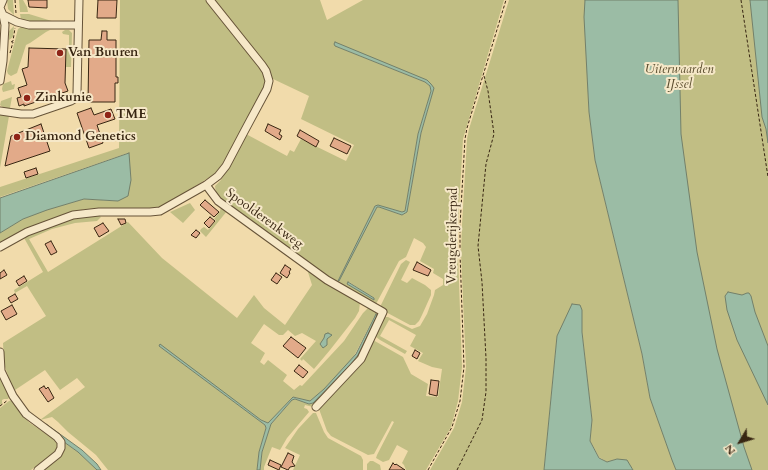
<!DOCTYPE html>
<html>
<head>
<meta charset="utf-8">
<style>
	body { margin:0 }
	#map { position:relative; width:768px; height:470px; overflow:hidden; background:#f1dbab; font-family:Cardo,serif }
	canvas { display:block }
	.north { position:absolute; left:720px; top:422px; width:40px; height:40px; -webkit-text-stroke:3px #f6e8c8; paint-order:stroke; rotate:232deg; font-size:11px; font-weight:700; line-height:16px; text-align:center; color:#382612 }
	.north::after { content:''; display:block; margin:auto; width:14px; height:18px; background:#382612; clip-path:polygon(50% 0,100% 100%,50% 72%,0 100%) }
</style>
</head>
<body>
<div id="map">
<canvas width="768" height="470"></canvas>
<div class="north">N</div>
</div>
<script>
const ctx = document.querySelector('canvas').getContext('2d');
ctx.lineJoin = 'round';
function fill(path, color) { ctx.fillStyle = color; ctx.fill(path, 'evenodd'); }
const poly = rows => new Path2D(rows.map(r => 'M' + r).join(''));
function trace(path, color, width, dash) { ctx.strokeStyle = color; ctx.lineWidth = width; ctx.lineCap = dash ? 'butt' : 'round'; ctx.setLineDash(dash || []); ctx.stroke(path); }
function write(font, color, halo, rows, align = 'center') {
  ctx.font = font + ' Cardo,serif'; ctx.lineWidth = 4; ctx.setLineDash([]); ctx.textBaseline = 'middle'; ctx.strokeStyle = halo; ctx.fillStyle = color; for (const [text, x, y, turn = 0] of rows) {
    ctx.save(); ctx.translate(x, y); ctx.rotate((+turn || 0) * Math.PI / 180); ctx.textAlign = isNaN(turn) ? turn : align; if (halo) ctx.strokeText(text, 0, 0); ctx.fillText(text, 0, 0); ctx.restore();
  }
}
fill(poly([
	[7,0,13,0,14,15,8,9],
	[19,0,23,0,27,7,28,12,20,12],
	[120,0,206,0,210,6,263,71,266,81,265,87,226,161,213,175,162,207,149,209,128,208,85,209,52,219,24,231,0,245,0,233,23,219,46,210,84,199,118,201,131,180,128,153,0,197,0,187,119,148],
	[213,0,320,0,327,20,363,0,504,0,463,139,458,225,458,254,462,367,458,401,451,427,426,470,406,470,404,465,402,463,408,451,397,445,389,460,383,462,376,458,377,455,394,422,392,421,374,454,368,455,331,436,327,431,319,409,320,405,373,340,403,357,411,374,428,384,426,396,438,397,442,369,432,367,418,361,423,353,410,346,416,335,389,320,380,336,407,351,405,354,380,340,376,337,376,334,382,320,385,317,388,317,412,329,420,326,427,314,434,295,435,290,443,285,443,279,433,273,434,269,420,261,426,247,423,243,414,238,406,257,399,261,376,304,373,304,341,285,287,249,230,207,216,193,215,186,221,180,246,134,287,156,290,150,294,152,301,139,346,161,354,145,301,119,309,96,271,78],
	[335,46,427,80,431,84,433,91,421,133,407,212,402,215,379,207,377,207,338,281,375,206,376,205,402,212,405,211,418,134,431,91,430,86,425,82],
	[349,282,374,298,374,299,347,284],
	[509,0,750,0,768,142,768,470,715,470,587,58,589,112,595,160,642,354,650,398,676,470,633,470,633,469,617,459,607,462,599,457,590,441,592,420,582,332,582,310,557,336,544,470,430,470,454,428,462,402,466,367,461,254,462,225,467,139,469,129],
	[20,14,29,14,55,22,27,21,21,19],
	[14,26,13,37,9,40,9,31],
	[21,27,31,29,56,30,50,30,46,32,30,43,26,45,17,73,11,76,8,74,7,71,18,29],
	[65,30,69,30,72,33,71,67,65,67,66,49,69,49,69,35,63,34,62,32],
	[11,81,12,85,15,84,14,89,3,92,2,89,3,84],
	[12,97,10,108,26,111,4,108,0,105,1,101],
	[0,114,9,116,0,168],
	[190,203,195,210,183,223,170,212],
	[221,207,227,211,206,237,200,231,201,229,204,227,208,230,216,221,214,219,220,211],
	[98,214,101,217,97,221,75,223,52,229,29,239,48,272,128,222,162,258,237,318,254,295,264,308,285,325,312,285,307,269,360,302,359,311,355,318,330,350,314,369,303,359,302,361,300,359,316,341,302,333,295,336,288,330,283,335,279,335,264,324,251,343,265,353,260,362,264,365,268,360,287,375,283,381,294,390,300,385,302,386,344,341,363,313,370,306,380,314,361,356,313,407,305,405,304,408,307,409,309,412,287,438,280,450,272,447,264,467,264,470,260,470,262,452,271,424,292,400,295,399,309,404,313,403,355,359,377,316,374,317,353,358,324,389,310,401,305,401,295,397,291,399,268,423,261,420,159,345,159,346,265,425,266,428,259,452,257,470,108,470,96,455,68,432,58,422,52,417,40,420,85,387,77,378,60,390,45,370,15,390,11,384,4,364,3,343,46,316,27,286,15,293,14,290,43,272,23,236,80,216],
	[406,260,410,262,401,280,407,283,412,278,425,285,431,290,431,295,422,315,419,321,415,325,410,325,382,310,380,307,401,264],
	[0,369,10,396,8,399,4,399,2,400,2,404,0,405],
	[13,400,15,402,20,413,30,423,52,438,57,442,59,449,31,470,0,470,0,408,9,401],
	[313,413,316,413,324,432,328,438,361,456,363,460,363,470,293,470,300,455,285,448,298,429],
	[65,443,78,452,97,470,42,470,62,455,65,449],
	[370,461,373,461,380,465,381,470,367,470,367,464]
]), '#c1be84');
const water = poly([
	[585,0,678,0,681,134,697,252,717,349,744,447,752,470,676,470,672,460,650,398,642,354,595,160,589,112,584,17,585,0],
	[750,0,768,0,768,143,766,129,762,117,750,0],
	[335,42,427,80,431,84,434,88,421,133,407,212,402,215,379,207,377,207,339,281,338,281,375,206,378,205,402,212,405,211,418,134,431,91,430,86,425,82,335,46,334,44,335,42],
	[129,153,131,180,128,196,118,201,84,199,47,210,23,219,0,233,0,198,129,153],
	[348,282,374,298,374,300,347,284,348,282],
	[728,292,742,295,747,293,749,293,751,296,755,312,768,346,768,405,737,340,727,310,725,296,728,292],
	[572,304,580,305,582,310,582,332,592,420,590,441,599,458,607,462,617,459,627,460,633,470,544,470,557,336,572,304],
	[376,314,377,316,358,355,351,364,313,403,309,404,295,399,292,400,271,424,262,452,260,470,257,470,259,452,266,428,265,425,159,346,160,344,261,420,268,423,293,397,310,401,324,389,356,354,376,314],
	[328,333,332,335,327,339,327,345,323,348,320,344,324,338,325,334,328,333],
	[46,424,82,450,97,464,101,470,97,470,78,452,64,442,62,437,46,424]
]);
fill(water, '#9bbca5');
trace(water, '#73806a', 1);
const building = poly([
	[28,0,47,0,47,8,29,7,28,0],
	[98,0,117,0,116,18,97,18,98,0],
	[102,31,107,31,107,40,116,40,116,77,118,77,118,83,115,83,115,102,88,102,89,40,101,40,102,31],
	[29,48,66,49,65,83,68,91,24,106,24,104,19,106,17,98,21,97,18,88,27,85,22,69,28,67,29,48],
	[91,108,94,115,111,109,115,119,97,125,103,143,89,148,77,113,91,108],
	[41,124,50,151,5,166,11,136,41,124],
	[268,124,281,130,279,134,282,136,280,140,265,131,268,124],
	[300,130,319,141,316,147,297,136,300,130],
	[334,138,351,146,347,154,330,146,334,138],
	[36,168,38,174,26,178,24,172,36,168],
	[205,200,219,212,214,217,200,205,205,200],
	[210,217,215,221,209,228,204,223,210,217],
	[118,219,125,219,126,223,121,225,118,219],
	[103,223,109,231,99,237,94,228,103,223],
	[196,230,200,233,196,238,191,235,196,230],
	[51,241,57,252,51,255,45,244,51,241],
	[417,262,431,270,428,276,413,270,417,262],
	[285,265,291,269,289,272,290,273,287,278,280,273,285,265],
	[4,270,7,275,0,279,0,273,4,270],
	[276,273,282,277,277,284,271,280,276,273],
	[24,276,27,281,19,286,16,281,24,276],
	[15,294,18,299,11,303,8,298,15,294],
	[12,305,17,314,6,320,1,311,12,305],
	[291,337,306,348,298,358,283,346,291,337],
	[415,350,420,353,417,359,412,356,415,350],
	[299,365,308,372,303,378,294,371,299,365],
	[431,380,439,381,437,396,429,394,431,380],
	[44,386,46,389,48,387,54,398,48,402,39,389,44,386],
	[288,453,294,456,292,462,295,466,290,467,288,470,281,467,288,453],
	[270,460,281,465,279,470,268,465,270,460],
	[393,463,395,465,396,464,405,470,389,470,393,463]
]);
fill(building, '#e2aa89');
trace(building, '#382612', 1);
const minor = poly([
	[0,7,3,0],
	[0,8,3,15,5,25,3,61,0,81],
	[3,15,17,22,29,25,78,25],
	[0,111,21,114,33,114,71,101,76,98,77,93,79,0],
	[206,185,218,201,327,280,383,312,361,359,316,407],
	[0,247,27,232,73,215,99,212,150,212,160,211,206,185,218,176,226,166,245,130,267,89,269,81,266,71,262,65,210,0],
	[0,352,1,371,13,396,26,414,57,437,61,442,61,448,58,454,38,470]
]);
trace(minor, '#665338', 9);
trace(poly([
	[15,0,16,13],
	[741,0,768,177],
	[11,42,13,41,15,28],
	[10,53,13,42],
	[0,406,8,400],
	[428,470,452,427,460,401,464,367,460,254,460,225,465,139,467,128,506,0],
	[457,470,482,420,486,392,486,358,482,282,478,246,486,164,494,134,488,91,484,76]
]), '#382612', 1, [3, 2]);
trace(minor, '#f6e8c8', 7);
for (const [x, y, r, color] of [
	[60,53,4,"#8f2418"],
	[27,98,4,"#8f2418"],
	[108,115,4,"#8f2418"],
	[17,137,4,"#8f2418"]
]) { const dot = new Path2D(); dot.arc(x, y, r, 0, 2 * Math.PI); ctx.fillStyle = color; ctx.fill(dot); trace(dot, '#f6e8c8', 1.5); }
write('bold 13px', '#382612', '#f6e8c8', [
	["Van Buuren",68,53],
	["Zinkunie",35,98],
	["TME",116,115],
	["Diamond Genetics",25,137]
], 'left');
write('italic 13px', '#5a4c2e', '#f6e8c8', [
	["Uiterwaarden",679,70],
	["IJssel",679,85]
]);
write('13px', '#382612', '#f6e8c8', [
	["Spoolderenkweg",264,219,36],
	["Vreugderijkerpad",453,236,-89]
]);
</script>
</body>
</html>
